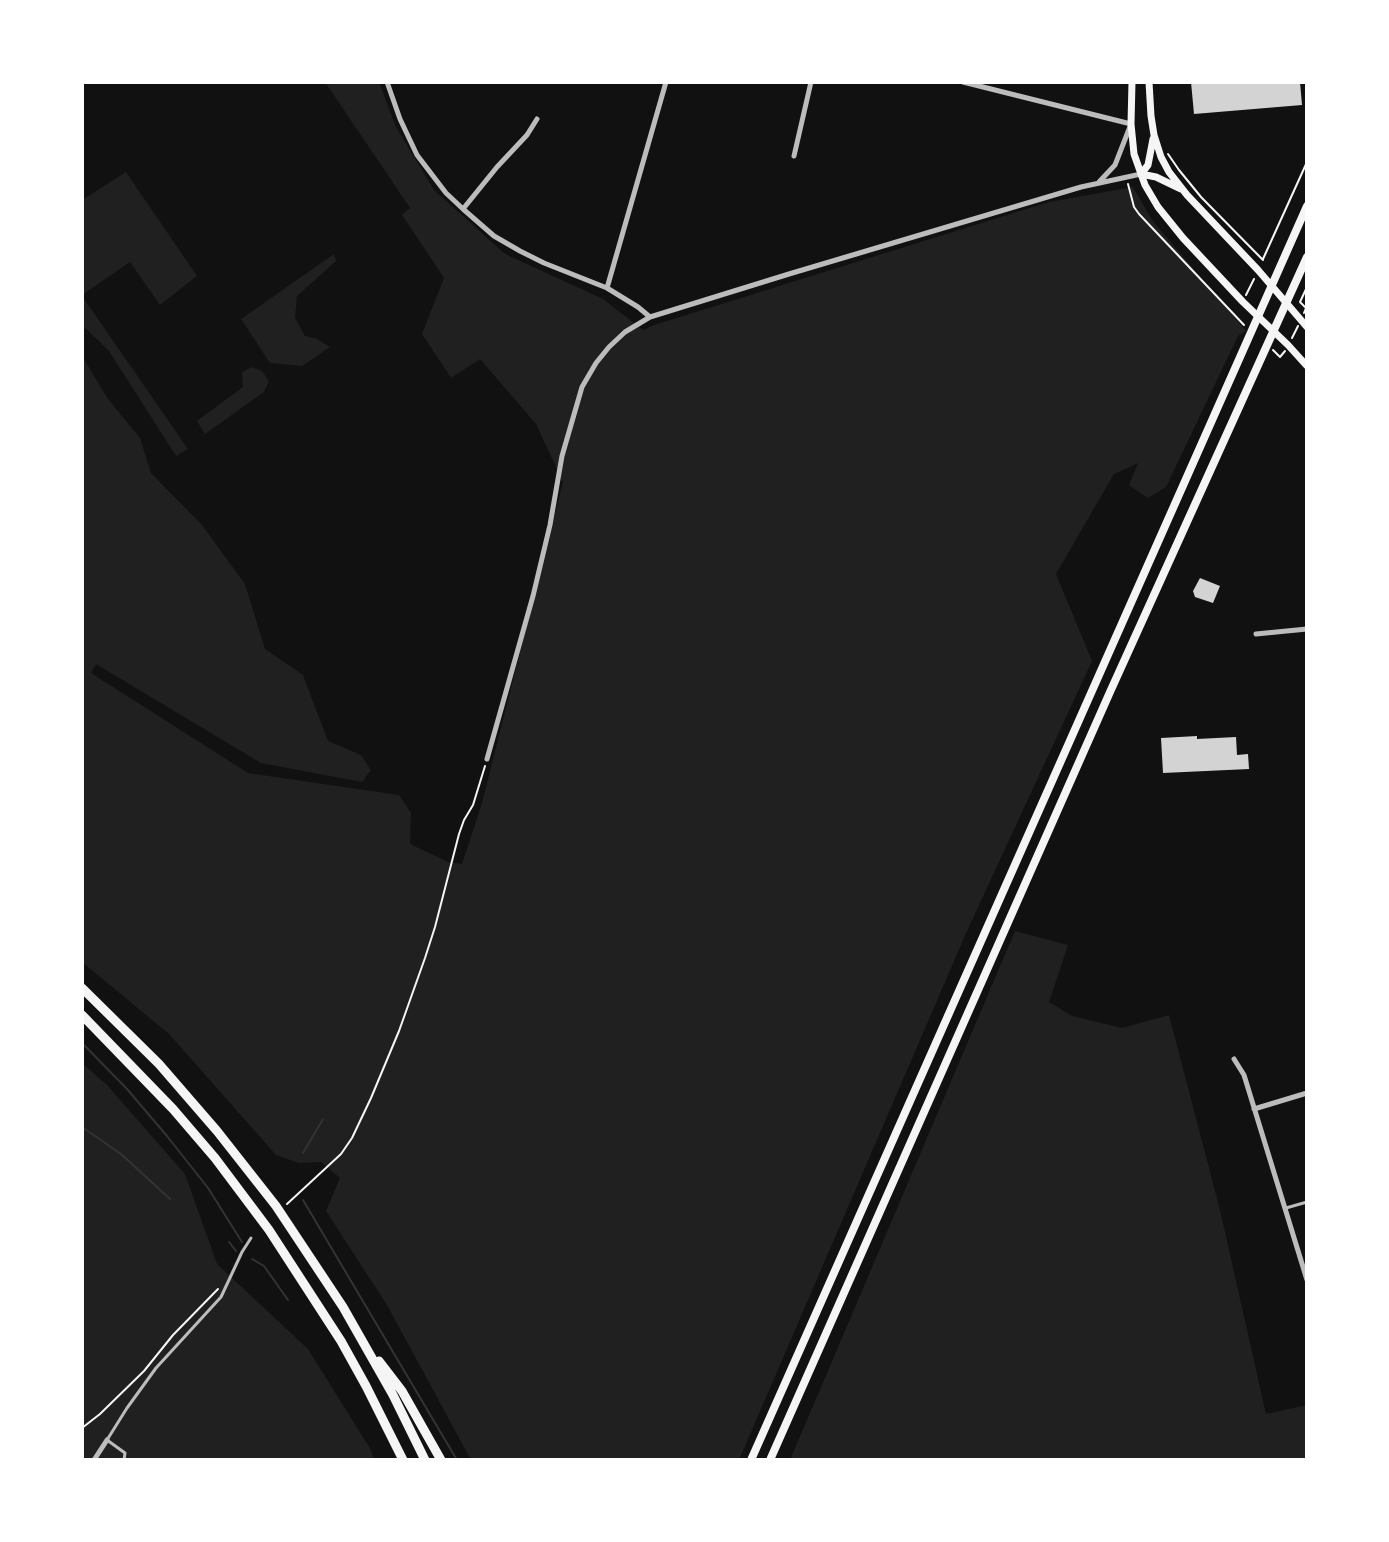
<!DOCTYPE html>
<html>
<head>
<meta charset="utf-8">
<style>
	body { margin:0 }
	#map { position:relative; width:1389px; height:1542px; overflow:hidden; background:#111; font-family:"Exo 2",sans-serif }
	canvas { display:block }
	.frame { position:absolute; inset:0; border:84px solid #fff; pointer-events:none }
</style>
</head>
<body>
<div id="map">
<canvas width="1389" height="1542"></canvas>
<div class="frame"></div>
</div>
<script>
const ctx = document.querySelector('canvas').getContext('2d');
ctx.lineJoin = 'round';
function fill(path, color) { ctx.fillStyle = color; ctx.fill(path, 'evenodd'); }
const poly = rows => new Path2D(rows.map(r => 'M' + r).join(''));
function trace(path, color, width, dash) { ctx.strokeStyle = color; ctx.lineWidth = width; ctx.lineCap = dash ? 'butt' : 'round'; ctx.setLineDash(dash || []); ctx.stroke(path); }
fill(poly([
	[325,82,379,82,396,127,434,190,505,254,603,299,643,330,654,325,1049,202,1133,187,1152,220,1246,331,1238,336,1166,487,1148,498,1129,485,1138,463,1114,474,1056,574,1092,661,967,931,739,1460,471,1460,387,1305,326,1211,340,1178,321,1162,299,1163,276,1155,169,1034,82,962,82,356,108,399,140,438,151,473,202,525,245,584,265,649,303,675,328,741,361,755,371,770,362,782,261,763,96,664,91,673,248,773,399,795,411,813,410,844,448,862,462,864,482,803,563,482,536,424,480,359,451,378,422,334,444,278,402,215,410,208],
	[126,172,197,276,160,305,130,262,82,295,82,200],
	[334,254,336,261,297,296,295,318,305,336,317,339,330,347,302,366,270,363,241,319],
	[82,296,188,449,176,456,109,351,82,325],
	[252,367,262,371,269,381,264,392,205,434,197,421,243,387,242,372],
	[1015,931,1068,945,1049,1002,1072,1016,1122,1028,1169,1015,1220,1210,1266,1414,1307,1405,1307,1460,790,1460],
	[82,1063,107,1085,185,1174,217,1264,308,1349,371,1450,374,1460,82,1460]
]), '#202020');
trace(poly([
	[82,1043,127,1089,167,1136,208,1188,242,1242],
	[82,1127,121,1154,170,1199],
	[303,1153,323,1119],
	[303,1200,457,1460],
	[229,1242,236,1251],
	[252,1259,264,1266,288,1300]
]), '#333', 2);
fill(poly([
	[1191,82,1300,82,1302,105,1194,114],
	[1200,578,1220,586,1213,603,1195,597,1193,591],
	[1197,736,1197,739,1236,737,1237,755,1248,754,1249,769,1163,773,1161,738]
]), '#d3d3d3');
trace(poly([
	[1168,154,1179,170,1201,197,1263,260],
	[1128,184,1134,207,1139,214,1244,325],
	[1263,259,1307,162],
	[1246,295,1254,279],
	[1304,313,1306,308,1300,302,1307,287],
	[1292,338,1298,326],
	[1273,350,1280,357,1285,351],
	[287,1204,341,1154,352,1138,371,1098,399,1031,425,958,435,927,459,834,464,820,473,805,485,766],
	[82,1428,100,1414,144,1371,173,1335,218,1289]
]), '#f5f5f5', 2);
trace(poly([
	[1286,1208,1307,1202],
	[124,1460,125,1453,107,1440,127,1408,156,1368,221,1297,242,1252,251,1238]
]), '#bcbcbc', 3);
trace(poly([
	[387,82,400,119,417,155,446,193,463,209,494,236,520,251,544,263,607,288,638,307,650,317],
	[963,82,1131,124,1115,165,1099,182],
	[794,156,811,82],
	[463,209,497,167,527,135,537,119],
	[607,288,666,82],
	[1256,634,1307,629],
	[487,759,533,596,550,525,562,456,582,387,596,363,609,347,625,332,650,317,789,274,1081,187,1141,174],
	[1234,1059,1244,1075,1307,1280],
	[1254,1109,1307,1093],
	[94,1460,107,1440]
]), '#bcbcbc', 5);
trace(poly([
	[1132,82,1131,124,1134,154,1145,185,1158,207,1183,238,1243,302,1288,345,1307,366],
	[1149,82,1151,116,1154,135,1161,157,1169,172,1187,195,1258,270,1307,327],
	[1141,174,1156,177,1181,189],
	[1141,174,1148,165,1153,139]
]), '#f5f5f5', 7);
trace(poly([
	[751,1460,1307,206],
	[770,1460,1110,692,1307,257]
]), '#f5f5f5', 8);
trace(poly([
	[82,988,159,1064,217,1131,276,1206,343,1307,393,1395,425,1460],
	[82,1015,173,1109,215,1158,269,1230,341,1341,366,1386,403,1460],
	[379,1361,402,1391,441,1460]
]), '#f5f5f5', 9);
</script>
</body>
</html>
